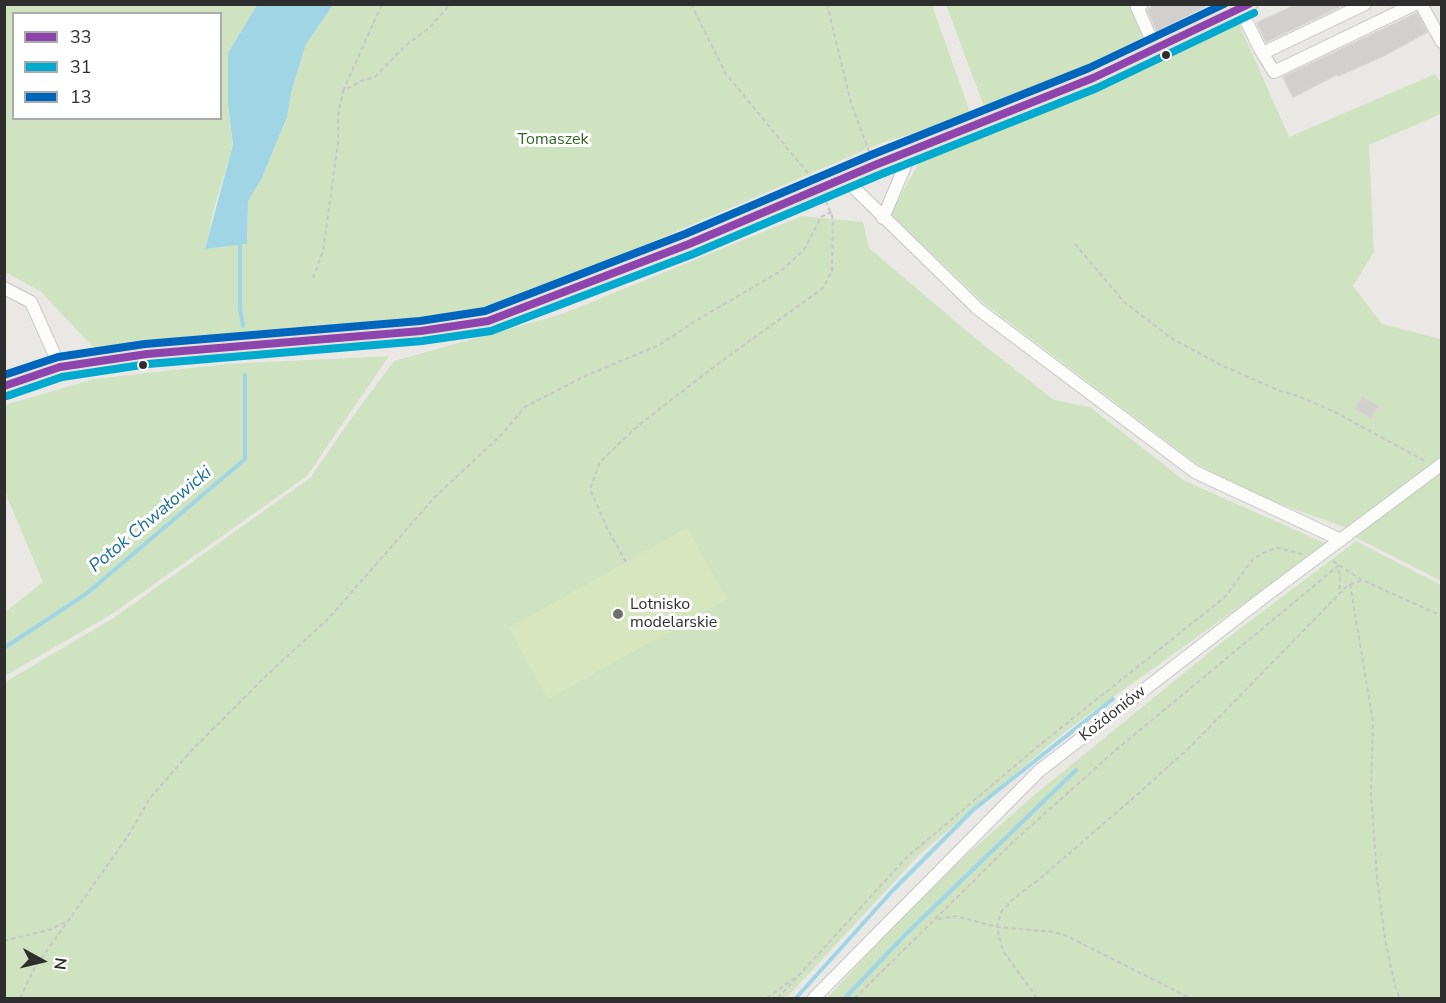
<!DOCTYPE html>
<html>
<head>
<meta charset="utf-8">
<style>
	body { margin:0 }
	#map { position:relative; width:1446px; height:1003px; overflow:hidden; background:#eae8e5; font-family:"Nunito Sans",sans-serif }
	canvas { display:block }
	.frame { position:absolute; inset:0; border:6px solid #2e2e2e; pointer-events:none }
	.legend { position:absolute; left:12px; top:12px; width:210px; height:108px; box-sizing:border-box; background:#fff; border:2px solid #ababab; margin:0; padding:8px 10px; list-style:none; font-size:18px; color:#2e2e2e }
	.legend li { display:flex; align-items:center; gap:12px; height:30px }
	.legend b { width:30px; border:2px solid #ababab }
	.north { position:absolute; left:12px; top:931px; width:60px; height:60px; -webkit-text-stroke:4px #fff; paint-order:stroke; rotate:98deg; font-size:16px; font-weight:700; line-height:24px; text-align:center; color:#2e2e2e }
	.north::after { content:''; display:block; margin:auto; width:21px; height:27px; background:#2e2e2e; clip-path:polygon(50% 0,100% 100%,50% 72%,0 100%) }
</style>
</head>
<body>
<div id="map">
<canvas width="1446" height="1003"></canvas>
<div class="frame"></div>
<ul class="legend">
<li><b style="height:8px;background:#8e44ad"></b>33</li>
<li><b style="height:8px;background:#00a9ce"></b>31</li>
<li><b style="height:8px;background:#0065bd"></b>13</li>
</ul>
<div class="north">N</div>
</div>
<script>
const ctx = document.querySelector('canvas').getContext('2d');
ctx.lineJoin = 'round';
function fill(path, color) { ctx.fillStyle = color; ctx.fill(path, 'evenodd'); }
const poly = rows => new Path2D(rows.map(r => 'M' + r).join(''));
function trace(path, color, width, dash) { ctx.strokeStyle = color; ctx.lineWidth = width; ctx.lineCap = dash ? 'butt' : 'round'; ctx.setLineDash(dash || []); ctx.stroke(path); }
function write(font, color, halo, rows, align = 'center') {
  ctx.font = font + ' "Nunito Sans",sans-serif'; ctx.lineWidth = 6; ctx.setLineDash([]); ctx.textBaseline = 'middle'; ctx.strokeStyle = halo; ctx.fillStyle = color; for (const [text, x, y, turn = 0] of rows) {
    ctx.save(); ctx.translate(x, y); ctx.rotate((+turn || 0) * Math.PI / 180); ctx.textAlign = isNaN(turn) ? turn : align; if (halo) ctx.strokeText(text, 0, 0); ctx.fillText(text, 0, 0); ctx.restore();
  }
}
fill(poly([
	[4,5,257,5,228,53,228,103,233,145,215,205,205,249,247,244,248,201,261,180,287,117,292,89,306,44,333,5,932,5,971,115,879,144,524,297,425,321,146,342,97,351,40,291,5,272],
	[14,14,220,14,220,118,14,118],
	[946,5,1131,5,1147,44,1086,69,1092,90,1239,24,1289,137,1435,74,1441,82,1441,114,1369,145,1374,252,1353,286,1382,324,1441,339,1441,581,1359,539,1344,527,1258,496,1198,465,986,305,890,214,920,161,992,128],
	[802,216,863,222,869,248,975,338,1054,400,1090,407,1185,481,1327,544,1066,731,920,854,789,995,784,998,5,998,5,682,112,619,310,478,358,409,394,361,562,314],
	[389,356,307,476,112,614,5,676,5,612,43,582,5,492,5,405,94,379,226,364],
	[1356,541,1441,585,1441,998,827,998,886,934,963,858,1033,796,1221,643]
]), '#d0e3c1');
fill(poly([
	[687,528,727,599,548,699,509,628]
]), '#d8e6bf');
fill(poly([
	[257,5,333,5,306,44,292,89,287,117,261,180,248,201,247,244,205,249,233,145,228,103,228,53]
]), '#9fd5e5');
trace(poly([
	[240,240,240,309,243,326],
	[4,648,86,594,245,459,245,375],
	[796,998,894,889,973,810,1113,699],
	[845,998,905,935,1076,770]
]), '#9fd5e5', 4);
const building = poly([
	[1156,4,1209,4,1157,31,1147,10,1156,4],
	[1298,4,1345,4,1266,42,1257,23,1298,4],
	[1417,13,1427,32,1383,56,1338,76,1338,74,1293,97,1283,77,1417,13],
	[1362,397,1378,406,1371,418,1355,409,1362,397]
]);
fill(building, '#d2d0ce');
trace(building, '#d5d4d1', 1.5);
const minor = poly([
	[1142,4,1137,7,1156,50],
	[1238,4,1260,49,1274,72,1415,4],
	[1421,4,1442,42],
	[1263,53,1365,4],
	[845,179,978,309,1195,472,1341,540],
	[883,218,911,152],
	[4,288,31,302,60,367],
	[814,998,1039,771,1268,594,1442,464]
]);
const major = poly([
	[4,386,60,367,147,354,421,331,488,321,689,244,875,165,1093,78,1250,4]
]);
trace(minor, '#c7c6c7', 14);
trace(major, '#c6c5c4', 17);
trace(poly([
	[691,4,726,74,812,178],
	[827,4,851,103,870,154],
	[343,91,382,4],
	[1075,244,1124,302,1171,338,1221,365,1280,391,1298,396,1335,412,1425,461],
	[313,278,323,251,338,143,338,116,343,91,361,81,375,77,406,45,427,30,451,4],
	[1333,561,1360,579,1442,616],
	[626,562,607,528,590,489,600,462,639,425,715,366,823,288,832,271,833,219,826,201],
	[1350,584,1373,722,1371,793,1377,878,1385,940,1396,990,1400,998],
	[938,919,956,916,997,927,1053,932,1067,936,1190,998],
	[4,941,52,929,67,921],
	[20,998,34,969,128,836,150,798,191,751,269,673,329,618,434,498,502,434,525,407,585,376,659,345,702,317,781,271,804,250,821,217,832,212],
	[767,998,796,977],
	[778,998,907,857,1042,743,1225,597,1253,559,1269,550,1278,548,1302,554],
	[855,998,1012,843,1117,749,1338,566,1340,578,1339,594],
	[1037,998,1003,951,997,927,1001,912,1013,899,1042,877,1139,793,1191,746,1345,588,1355,582,1365,581]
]), '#c7c7c7', 2, [4.5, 3]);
trace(minor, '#fcfcfb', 12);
trace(major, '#e6e2d7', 15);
trace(poly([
	[4,386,60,367,147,354,421,331,488,321,689,244,875,165,1093,78,1249,4]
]), '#8e44ad', 8);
trace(poly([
	[7,396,62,377,148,364,422,341,491,331,693,254,879,175,1097,88,1254,13]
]), '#00a9ce', 8);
trace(poly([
	[4,375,58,357,145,344,420,321,485,311,685,234,871,155,1089,68,1224,4]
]), '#0065bd', 8);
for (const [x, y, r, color] of [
	[1166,55,5,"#2e2e2e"],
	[143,365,5,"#2e2e2e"],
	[618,614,6,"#706f6e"]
]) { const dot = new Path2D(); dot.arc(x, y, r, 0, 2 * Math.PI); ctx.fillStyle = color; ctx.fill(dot); trace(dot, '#fff', 2); }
write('16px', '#326622', '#fff', [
	["Tomaszek",553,140]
]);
write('16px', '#2e2e2e', '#fff', [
	["Lotnisko",630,605],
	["modelarskie",630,623]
], 'left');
write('16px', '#2e2e2e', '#fff', [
	["Kożdoniów",1113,714,-38]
]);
write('italic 18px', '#1a6f95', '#fff', [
	["Potok Chwałowicki",151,520,-40]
]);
</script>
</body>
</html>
